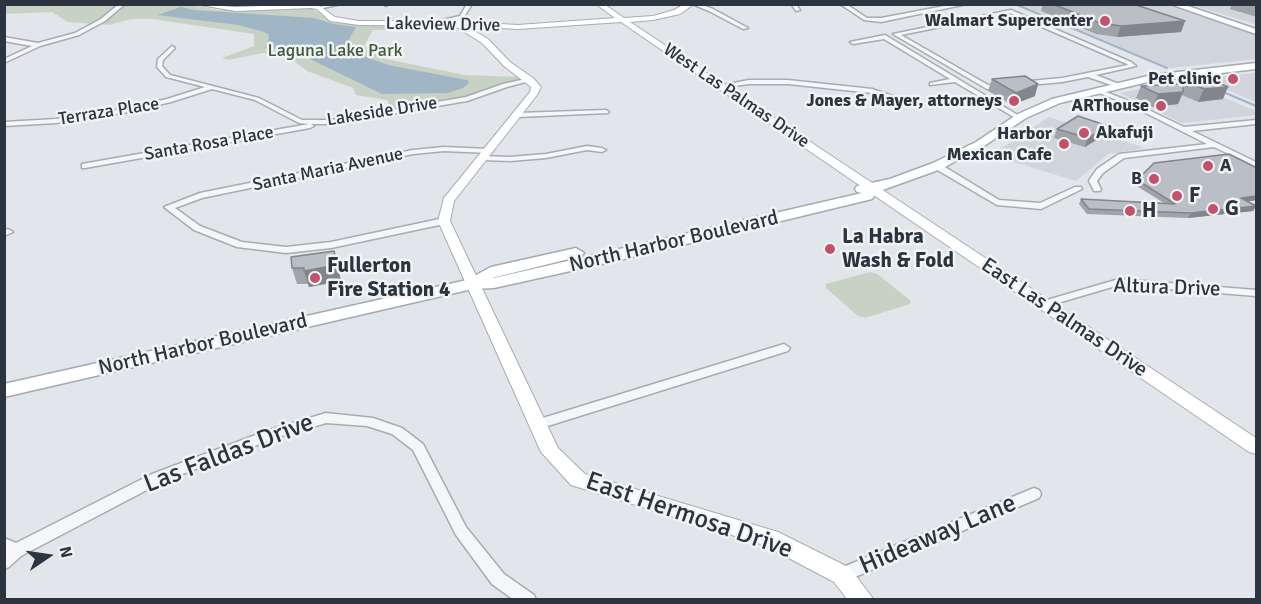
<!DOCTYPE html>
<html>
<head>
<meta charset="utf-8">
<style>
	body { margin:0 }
	#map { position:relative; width:1261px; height:604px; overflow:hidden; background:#e2e5e9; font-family:Signika,sans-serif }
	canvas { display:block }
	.frame { position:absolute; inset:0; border:6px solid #2b343f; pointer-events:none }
	.north { position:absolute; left:18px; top:526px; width:60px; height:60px; -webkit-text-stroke:4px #f1f4f6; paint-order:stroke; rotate:77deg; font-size:16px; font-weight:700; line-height:24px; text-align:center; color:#2b343f }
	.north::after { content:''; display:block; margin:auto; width:21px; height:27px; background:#2b343f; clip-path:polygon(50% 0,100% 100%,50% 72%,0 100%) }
</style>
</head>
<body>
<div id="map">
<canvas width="1261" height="604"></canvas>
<div class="frame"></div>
<div class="north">N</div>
</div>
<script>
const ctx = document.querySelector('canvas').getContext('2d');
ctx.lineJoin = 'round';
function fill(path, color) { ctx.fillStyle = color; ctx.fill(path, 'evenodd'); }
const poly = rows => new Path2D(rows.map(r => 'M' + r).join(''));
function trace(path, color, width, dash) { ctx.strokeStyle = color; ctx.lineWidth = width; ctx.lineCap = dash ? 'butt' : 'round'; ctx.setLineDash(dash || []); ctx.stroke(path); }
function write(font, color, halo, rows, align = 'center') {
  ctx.font = font + ' Signika,sans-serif'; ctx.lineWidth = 5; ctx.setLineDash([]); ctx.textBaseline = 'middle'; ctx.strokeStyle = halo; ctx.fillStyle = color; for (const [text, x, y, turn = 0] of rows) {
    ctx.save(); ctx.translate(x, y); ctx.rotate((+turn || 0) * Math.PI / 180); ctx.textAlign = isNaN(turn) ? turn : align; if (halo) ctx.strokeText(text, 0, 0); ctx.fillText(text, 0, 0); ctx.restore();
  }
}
fill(poly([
	[1021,5,1166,5,1256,35,1256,59,1170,68],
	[1192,5,1256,5,1256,25,1248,22],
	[1256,73,1256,102,1199,78],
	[1181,80,1256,111,1256,115,1182,123,1120,93],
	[1049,117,1145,148,1108,154,1076,181,991,155]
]), '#d0d4db');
fill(poly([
	[185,4,218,10,312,8,327,19,338,22,451,26,456,30,373,30,364,46,386,59,464,75,519,77,519,80,465,96,391,108,387,100,356,95,353,88,307,71,291,59,263,53,228,60,222,58,254,46,254,34,152,19,131,19,109,25,68,22,52,12,5,14,4,5],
	[870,272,877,274,911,301,910,304,865,318,858,316,826,288,826,284]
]), '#c8d2c4');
fill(poly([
	[181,7,194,10,314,18,333,24,356,27,347,43,366,57,388,65,467,80,469,83,463,88,448,93,382,94,312,60,305,52,265,48,269,38,268,34,261,31,238,25,157,15]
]), '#a0b5c6');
trace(poly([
	[1015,4,1167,68],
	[1221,91,1256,106]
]), '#a0b5c6', 2);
const street = poly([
	[119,4,125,4,105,21,79,35,40,46,4,63,4,59,32,46,4,41,4,37,38,43,75,33,101,19,119,4],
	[329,4,341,4,319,9,317,8,329,4],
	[383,4,388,4,388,5,386,6,383,4],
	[467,4,472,4,461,22,457,22,458,19,432,25,429,23,460,16,467,4],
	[692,4,700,4,713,9,748,28,743,29,709,11,692,4],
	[791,4,796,4,800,10,796,11,791,4],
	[840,4,846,4,867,18,881,18,955,4,967,4,881,22,864,20,840,4],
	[1011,10,1131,62,1136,66,1096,75,1119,84,1120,85,1117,87,1088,77,1062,82,987,89,893,34,1011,10],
	[1010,13,1127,64,1128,65,1062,78,988,85,901,35,1010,13],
	[885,35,1021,117,1022,118,1017,119,955,82,930,85,930,83,950,79,884,39,853,44,850,42,885,35],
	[172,46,175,48,163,60,162,66,170,75,259,98,302,120,332,120,466,97,503,84,530,78,533,80,507,87,467,101,332,124,311,124,314,126,310,128,85,168,82,168,82,164,309,124,299,123,255,100,212,89,171,102,123,113,56,123,4,126,4,122,56,119,123,109,167,99,205,87,166,77,157,67,158,59,172,46],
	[749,80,788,80,872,89,893,96,890,98,872,93,788,84,749,84,720,88,717,86,749,80],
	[1094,89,1098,89,1134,103,1184,127,1256,120,1256,124,1192,131,1256,162,1256,167,1214,147,1124,158,1103,173,1097,181,1101,189,1100,191,1094,191,1089,181,1090,179,1097,169,1119,154,1207,144,1130,105,1094,91,1094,89],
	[606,110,609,112,608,113,518,117,515,115,518,113,606,110],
	[587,146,602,148,606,150,602,152,587,150,546,158,510,161,483,160,479,158,483,156,510,157,546,154,587,146],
	[444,147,489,149,493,151,489,153,444,151,413,154,202,198,175,208,200,226,242,242,286,247,331,242,444,218,447,219,447,223,444,224,331,248,286,253,237,247,194,230,164,207,200,193,413,150,444,147],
	[934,164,940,164,999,200,1040,203,1075,187,1081,187,1082,189,1041,209,997,205,934,168,934,164],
	[8,229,13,232,4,236,4,230,8,229],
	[1119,279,1256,290,1256,296,1119,285,1044,307,1039,304,1040,302,1119,279],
	[784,344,790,348,788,351,538,429,533,427,532,424,533,421,784,344],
	[326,413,373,418,402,428,423,444,466,527,504,574,534,595,536,600,514,600,492,584,456,535,413,450,392,434,367,426,326,423,278,437,162,482,21,556,9,567,4,569,4,538,16,543,152,474,269,430,326,413],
	[1034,488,1039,490,1041,494,1039,498,848,580,842,582,836,580,834,575,836,570,1034,488]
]);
const secondary = poly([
	[194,4,236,7,313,4,321,7,335,17,359,21,446,21,518,25,615,18,596,4,604,4,624,18,653,16,674,10,685,4,694,4,680,14,653,20,630,22,1256,438,1256,454,1249,452,621,22,518,29,466,26,488,39,510,62,533,78,541,87,537,95,454,201,450,221,558,448,585,474,778,532,850,568,874,600,848,600,834,582,764,545,571,485,541,452,438,221,444,198,530,92,531,87,504,66,482,43,455,26,359,25,330,21,317,9,311,8,236,11,194,4]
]);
const primary = poly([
	[1170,4,1182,4,1256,29,1256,34,1170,4],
	[1256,63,1256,69,1152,81,1060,103,1026,118,984,146,941,169,877,192,872,199,620,260,494,288,472,289,4,397,4,384,467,280,491,267,576,248,584,253,581,256,492,278,494,278,862,193,857,192,855,189,857,186,890,179,933,163,976,142,1018,114,1052,99,1152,75,1256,63]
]);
trace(street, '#a7acb3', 3);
trace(secondary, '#a7acb3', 2);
trace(primary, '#a2aab4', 3);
fill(street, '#f4f6f8');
fill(secondary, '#fff');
fill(primary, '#fff');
fill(poly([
	[1043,4,1133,4,1185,21,1181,32,1117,37,1096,34,1041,11],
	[1232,4,1257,4,1257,17,1230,9],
	[1204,77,1223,99,1198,102,1182,95,1178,104,1153,107,1136,98,1141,86,1177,85,1180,79],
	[992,79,1035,96,1012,105,988,91],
	[1057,129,1104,135,1085,147,1054,138],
	[1257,168,1257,200,1248,201,1256,206,1253,211,1188,218,1087,214,1079,204,1081,199,1164,203,1135,185,1137,180],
	[334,251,341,281,309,287,308,284,297,284,292,268]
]), '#9fa4a9');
fill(poly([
	[1185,21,1181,32,1117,37,1121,26],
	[1038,84,1035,96,1012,105,1016,93],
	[1228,87,1223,99,1198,102,1204,89],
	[1183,92,1178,104,1153,107,1158,94],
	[1108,126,1104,135,1085,147,1088,138],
	[1257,196,1257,200,1239,203,1241,198],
	[1256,206,1253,211,1188,218,1191,213],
	[334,251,341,281,309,287,304,271]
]), '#82868a');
const building = poly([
	[1053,4,1133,4,1185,21,1121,26,1100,23,1053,4],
	[1025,76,1038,84,1016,93,992,79,1025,76],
	[1204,77,1228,87,1204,89,1180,79,1204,77],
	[1183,84,1183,92,1158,94,1141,86,1183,84],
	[1078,116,1108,126,1088,138,1057,129,1078,116],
	[1229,154,1257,168,1257,196,1241,198,1256,206,1191,213,1089,209,1081,199,1175,204,1137,180,1154,163,1229,154],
	[334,251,337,265,304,271,304,268,292,268,291,257,334,251]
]);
fill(building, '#b9bfc5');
trace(building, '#82868a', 1.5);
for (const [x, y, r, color] of [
	[1105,21,6,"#c2526c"],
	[1233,79,6,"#c2526c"],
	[1014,101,6,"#c2526c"],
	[1161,106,6,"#c2526c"],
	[1084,133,6,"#c2526c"],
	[1064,144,6,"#c2526c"],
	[1208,166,6,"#c2526c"],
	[1154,179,6,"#c2526c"],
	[1177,196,6,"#c2526c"],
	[1213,209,6,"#c2526c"],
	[1130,211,6,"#c2526c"],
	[830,249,6,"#c2526c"],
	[315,278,6,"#c2526c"]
]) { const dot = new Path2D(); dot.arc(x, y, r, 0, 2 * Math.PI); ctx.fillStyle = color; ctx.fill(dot); trace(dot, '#f1f4f6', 2); }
write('bold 18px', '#2b343f', '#f1f4f6', [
	["Walmart Supercenter",1093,21],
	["Pet clinic",1221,79],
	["Jones & Mayer, attorneys",1002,101],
	["ARThouse",1149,106],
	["Akafuji",1096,133,"left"],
	["Harbor",1052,134],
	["Mexican Cafe",1052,155],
	["A",1220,166,"left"],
	["B",1142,179]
], 'right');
write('18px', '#2b343f', '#f1f4f6', [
	["Lakeview Drive",443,25,1],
	["West Las Palmas Drive",736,96,34],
	["Terraza Place",109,112,-9],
	["Lakeside Drive",382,112,-9],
	["Santa Rosa Place",209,144,-10],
	["Santa Maria Avenue",328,170,-12]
]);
write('18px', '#425a3a', '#f1f4f6', [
	["Laguna Lake Park",335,51]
]);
write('bold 21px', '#2b343f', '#f1f4f6', [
	["F",1189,196],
	["G",1225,209],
	["H",1142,211],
	["La Habra",842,237],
	["Wash & Fold",842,261],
	["Fullerton",327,266],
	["Fire Station 4",327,290]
], 'left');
write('21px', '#2b343f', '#f1f4f6', [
	["North Harbor Boulevard",674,242,-13],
	["Altura Drive",1167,288,2],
	["East Las Palmas Drive",1064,318,34],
	["North Harbor Boulevard",203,345,-13]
]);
write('26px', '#2b343f', '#f1f4f6', [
	["Las Faldas Drive",229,454,-21],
	["East Hermosa Drive",689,516,19],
	["Hideaway Lane",938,535,-23]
]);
</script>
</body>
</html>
